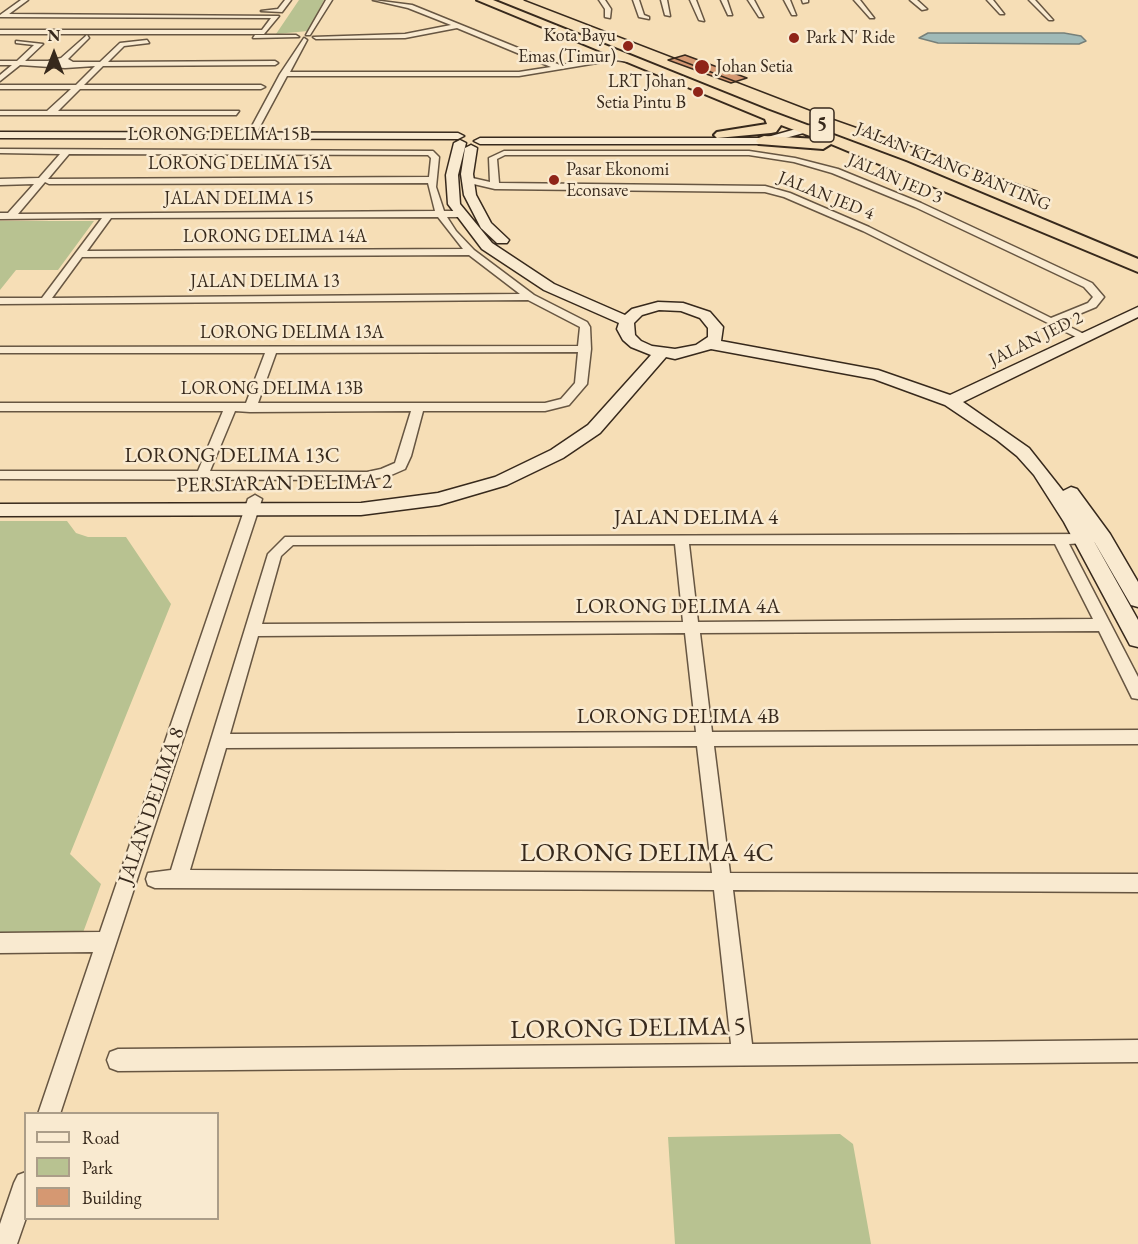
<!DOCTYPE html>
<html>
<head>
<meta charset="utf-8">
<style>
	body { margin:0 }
	#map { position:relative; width:1138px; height:1244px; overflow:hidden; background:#f6deb6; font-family:"EB Garamond",serif }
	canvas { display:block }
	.legend { position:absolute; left:24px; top:1112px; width:195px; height:108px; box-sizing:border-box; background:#f9ead0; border:2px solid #ab9d88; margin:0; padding:8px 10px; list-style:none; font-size:18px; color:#37291c }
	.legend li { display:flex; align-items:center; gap:12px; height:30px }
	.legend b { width:30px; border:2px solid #ab9d88 }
	.north { position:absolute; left:24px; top:24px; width:60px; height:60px; -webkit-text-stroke:4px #f9ead0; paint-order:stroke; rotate:0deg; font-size:16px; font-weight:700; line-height:24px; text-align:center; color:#37291c }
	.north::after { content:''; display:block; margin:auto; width:21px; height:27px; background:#37291c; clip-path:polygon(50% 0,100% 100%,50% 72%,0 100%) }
</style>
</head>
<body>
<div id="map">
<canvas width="1138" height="1244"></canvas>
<ul class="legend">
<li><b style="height:8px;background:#f9ead0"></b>Road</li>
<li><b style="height:16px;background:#b8c291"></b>Park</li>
<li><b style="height:16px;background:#d59872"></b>Building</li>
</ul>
<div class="north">N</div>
</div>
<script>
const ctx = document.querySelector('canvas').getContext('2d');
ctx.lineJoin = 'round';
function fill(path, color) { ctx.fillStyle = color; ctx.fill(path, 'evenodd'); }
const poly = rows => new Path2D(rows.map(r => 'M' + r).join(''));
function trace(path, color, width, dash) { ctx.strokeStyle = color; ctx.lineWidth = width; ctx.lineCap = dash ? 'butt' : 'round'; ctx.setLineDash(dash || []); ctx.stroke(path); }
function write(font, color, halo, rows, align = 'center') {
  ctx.font = font + ' "EB Garamond",serif'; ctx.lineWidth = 5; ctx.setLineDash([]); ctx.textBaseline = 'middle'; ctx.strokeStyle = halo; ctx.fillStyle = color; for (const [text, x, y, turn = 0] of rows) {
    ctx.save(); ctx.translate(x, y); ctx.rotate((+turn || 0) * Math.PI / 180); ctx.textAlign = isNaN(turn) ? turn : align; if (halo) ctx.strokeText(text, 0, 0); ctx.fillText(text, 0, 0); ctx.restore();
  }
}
fill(poly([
	[299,0,324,0,308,31,276,34],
	[0,221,94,221,58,270,16,270,0,290],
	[0,521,67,521,76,533,88,537,126,537,171,604,70,854,101,884,81,938,0,938],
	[840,1134,853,1144,871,1244,675,1244,668,1137]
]), '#b8c291');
const water = poly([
	[928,33,1064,33,1081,36,1086,41,1079,44,938,43,919,38,928,33]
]);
fill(water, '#a0bab8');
trace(water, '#76807a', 1.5);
const building = poly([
	[685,55,747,78,731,83,668,60,685,55]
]);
fill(building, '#d59872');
trace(building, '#37291c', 1.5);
const street = poly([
	[21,0,28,0,9,14,279,16,264,34,0,34,0,30,262,30,271,18,0,17,0,15,21,0],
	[285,0,291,0,282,12,261,11,278,9,285,0],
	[326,0,332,0,310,35,306,35,326,0],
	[373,0,412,5,560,65,615,56,639,61,636,63,615,60,519,76,287,76,258,130,232,138,232,134,252,126,280,74,304,38,307,40,290,72,519,72,551,67,457,28,405,38,316,39,313,37,405,34,451,25,408,8,373,0],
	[599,0,605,0,611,9,610,18,605,17,605,9,599,0],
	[633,0,639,0,644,15,649,17,649,19,639,17,633,0],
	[661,0,667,0,670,16,665,15,661,0],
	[690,0,696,0,704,21,699,20,690,0],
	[721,0,727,0,732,15,728,15,721,0],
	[748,0,754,0,763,17,759,17,748,0],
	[784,0,790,0,796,15,792,15,784,0],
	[802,0,808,0,808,2,803,3,802,0],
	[854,0,860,0,874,18,870,18,854,0],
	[910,0,917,0,927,9,922,10,910,0],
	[987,0,993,0,1004,14,1000,14,987,0],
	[1029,0,1035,0,1053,20,1049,20,1029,0],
	[87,35,89,38,68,59,73,62,100,62,120,43,147,40,149,43,124,46,108,62,275,61,278,63,275,65,103,66,84,85,261,85,265,87,261,89,80,89,58,111,239,111,236,115,0,115,0,111,47,111,71,89,0,89,0,85,76,85,95,66,65,68,20,65,0,81,0,75,12,65,0,65,0,61,17,61,34,45,16,43,16,41,43,44,25,61,48,61,61,58,87,35],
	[255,35,296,35,299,37,253,38,255,35],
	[0,149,433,151,439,157,436,187,444,211,460,211,465,214,460,217,447,217,456,231,474,250,534,295,587,322,590,327,591,349,587,384,569,405,545,411,423,411,411,456,405,469,389,476,367,480,0,479,0,471,198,471,223,411,0,411,0,403,246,403,265,353,0,353,0,347,578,346,580,327,528,300,0,304,0,298,42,298,102,218,0,219,0,213,8,213,34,184,0,185,0,179,39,178,60,154,0,153,0,149],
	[69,154,428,155,431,158,429,177,48,179,69,154],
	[45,182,49,184,428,183,435,211,18,214,45,182],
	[438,217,463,249,87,251,111,218,438,217],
	[469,255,520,294,52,298,82,257,469,255],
	[578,352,575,383,561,399,545,403,258,403,276,353,578,352],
	[235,411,250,412,411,411,395,463,381,469,367,472,210,471,235,411],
	[504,151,749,151,795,158,838,169,921,203,1092,283,1104,297,1096,307,1060,322,1088,336,1088,340,1084,341,863,231,784,197,765,192,495,189,465,182,464,180,468,177,490,182,489,158,504,151],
	[505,155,749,155,794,162,832,173,915,207,1084,287,1093,297,1088,303,1051,318,869,227,790,193,765,186,499,183,497,159,505,155],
	[255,495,262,499,60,1114,38,1114,93,952,0,953,0,933,100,932,248,499,255,495],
	[1094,534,1101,539,1099,542,1069,544,1138,677,1138,699,1132,698,1099,631,700,633,712,732,1138,730,1138,744,714,746,730,873,1138,874,1138,892,733,890,752,1044,1138,1040,1138,1062,118,1071,110,1068,107,1060,110,1052,118,1049,731,1044,714,890,155,888,148,885,146,879,148,873,171,870,268,554,285,537,1094,534],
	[675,544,683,622,262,624,281,556,293,545,675,544],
	[689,544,1055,544,1093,619,698,622,689,544],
	[685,633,696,732,230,734,258,636,685,633],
	[697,746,712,873,190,870,226,748,697,746],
	[26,1172,26,1218,17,1244,0,1244,0,1224,14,1183,18,1175,26,1172]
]);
const secondary = poly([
	[821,122,826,125,825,127,764,144,480,144,474,141,480,138,764,138,821,122],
	[0,132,458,133,464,136,458,139,0,138,0,132],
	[460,140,466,143,458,175,460,204,492,243,554,284,625,315,632,309,658,302,683,303,710,312,723,327,721,341,878,370,950,395,1138,307,1138,317,963,402,1029,448,1063,491,1071,487,1077,489,1110,534,1138,582,1138,607,1131,605,1091,536,1138,620,1138,647,1130,645,1064,522,1034,475,1017,456,997,440,945,405,874,379,711,349,675,359,666,357,600,433,563,458,507,485,439,505,361,515,0,516,0,504,361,503,438,493,495,477,551,450,588,425,651,355,631,347,623,340,617,329,619,323,544,290,482,249,448,204,446,175,454,143,460,140],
	[659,310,681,311,700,318,708,328,708,337,696,345,675,349,652,346,641,341,635,335,634,323,642,315,659,310],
	[471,145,477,148,473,174,476,195,491,223,509,240,507,243,497,243,481,228,464,195,461,174,465,148,471,145]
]);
const highway = poly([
	[477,0,493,0,767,110,906,162,1138,259,1138,272,831,144,823,149,759,144,756,141,759,138,764,136,818,139,781,125,776,132,771,133,717,138,714,135,717,132,767,124,765,119,477,0]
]);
trace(street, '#675642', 3);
trace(secondary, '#37291c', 3);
trace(highway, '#37291c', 4);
fill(street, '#f9ead0');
fill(secondary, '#f9ead0');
fill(highway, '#f6deb6');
trace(poly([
	[524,0,830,118,1037,191]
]), '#37291c', 1.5);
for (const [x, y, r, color] of [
	[794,38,6,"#8f2418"],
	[628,46,6,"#8f2418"],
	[702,67,8,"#8f2418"],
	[698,92,6,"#8f2418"],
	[554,180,6,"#8f2418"]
]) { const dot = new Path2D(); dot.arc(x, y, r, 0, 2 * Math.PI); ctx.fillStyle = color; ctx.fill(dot); trace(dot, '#f9ead0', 2); }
write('18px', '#37291c', '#f9ead0', [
	["Kota Bayu",616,36,"right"],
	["Emas (Timur)",616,57,"right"],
	["Park N' Ride",806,38],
	["Johan Setia",716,67],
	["LRT Johan",686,82,"right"],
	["Setia Pintu B",686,103,"right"],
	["Pasar Ekonomi",566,170],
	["Econsave",566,191]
], 'left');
write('18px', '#37291c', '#f9ead0', [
	["LORONG DELIMA 15B",219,135],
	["LORONG DELIMA 15A",240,164],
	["JALAN KLANG BANTING",953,167,22],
	["JALAN JED 3",895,179,23],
	["JALAN JED 4",826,196,22],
	["JALAN DELIMA 15",239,199],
	["LORONG DELIMA 14A",275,237],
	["JALAN DELIMA 13",265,282],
	["LORONG DELIMA 13A",292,333],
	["JALAN JED 2",1036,339,-26],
	["LORONG DELIMA 13B",272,389]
]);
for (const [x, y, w] of [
	[822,125,24]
]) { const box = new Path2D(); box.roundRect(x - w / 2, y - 17, w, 34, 4.5); ctx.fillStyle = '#f9ead0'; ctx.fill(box); trace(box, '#37291c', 1.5); }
write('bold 20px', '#37291c', null, [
	["5",822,125]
]);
write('21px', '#37291c', '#f9ead0', [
	["LORONG DELIMA 13C",232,456],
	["PERSIARAN DELIMA 2",284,484,-1],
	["JALAN DELIMA 4",696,518],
	["LORONG DELIMA 4A",678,607],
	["LORONG DELIMA 4B",678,717],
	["JALAN DELIMA 8",152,806,-71]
]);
write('26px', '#37291c', '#f9ead0', [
	["LORONG DELIMA 4C",647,854],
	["LORONG DELIMA 5",628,1029,-1]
]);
</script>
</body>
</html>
